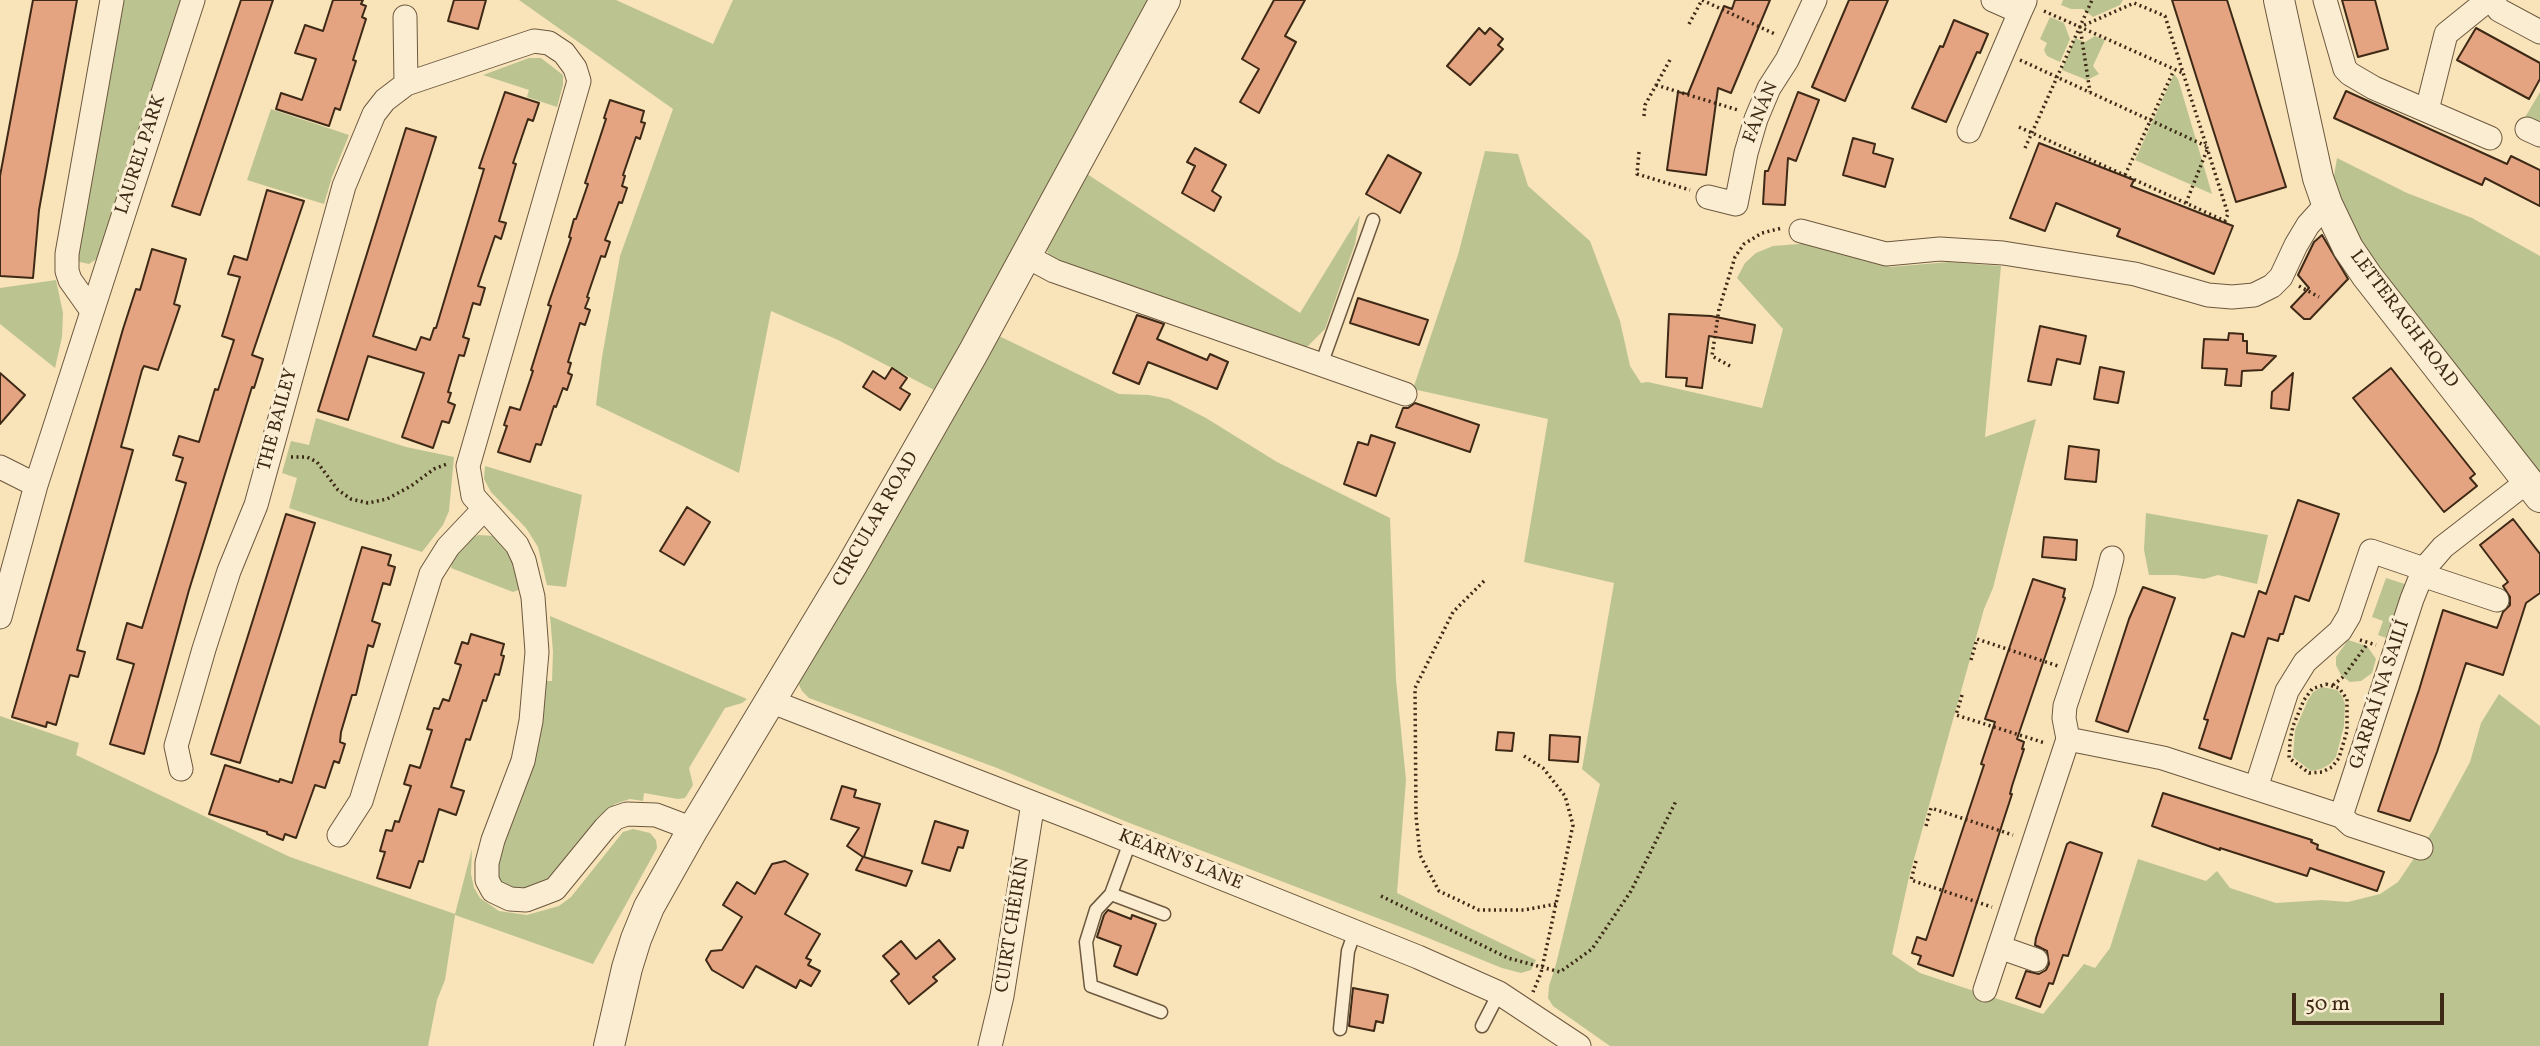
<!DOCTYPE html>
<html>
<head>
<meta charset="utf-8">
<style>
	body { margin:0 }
	#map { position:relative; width:2540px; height:1046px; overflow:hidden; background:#f9e3b9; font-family:Vollkorn,serif }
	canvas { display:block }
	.scale { position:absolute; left:2292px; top:993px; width:152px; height:32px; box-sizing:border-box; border:4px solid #3d2916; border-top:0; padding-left:9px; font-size:21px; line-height:24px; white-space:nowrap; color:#3d2916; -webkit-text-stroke:5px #fbedd2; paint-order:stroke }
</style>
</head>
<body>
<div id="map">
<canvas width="2540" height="1046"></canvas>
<div class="scale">50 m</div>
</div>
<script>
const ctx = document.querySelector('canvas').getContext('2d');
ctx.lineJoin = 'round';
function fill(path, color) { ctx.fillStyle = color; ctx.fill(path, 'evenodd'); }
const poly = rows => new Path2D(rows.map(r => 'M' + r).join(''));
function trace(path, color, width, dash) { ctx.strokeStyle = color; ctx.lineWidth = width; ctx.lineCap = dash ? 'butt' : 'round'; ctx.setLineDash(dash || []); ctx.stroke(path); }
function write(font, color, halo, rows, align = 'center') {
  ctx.font = font + ' Vollkorn,serif'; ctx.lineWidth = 6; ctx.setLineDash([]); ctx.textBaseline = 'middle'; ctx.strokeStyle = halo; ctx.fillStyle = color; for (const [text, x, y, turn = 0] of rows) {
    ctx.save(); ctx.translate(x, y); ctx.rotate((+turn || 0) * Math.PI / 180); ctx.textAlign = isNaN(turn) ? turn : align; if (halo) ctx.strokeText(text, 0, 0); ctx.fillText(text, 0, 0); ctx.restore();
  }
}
fill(poly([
	[121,0,187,0,109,228,98,258,89,264,80,262,76,255],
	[519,0,616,0,713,44,733,0,1150,0,938,392,838,340,771,311,739,473,596,405,602,357,620,256,673,109],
	[2063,0,2123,0,2120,5,2093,17,2083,9,2071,9,2061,5],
	[2050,17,2064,23,2070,39,2060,62,2047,56,2044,50,2047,43,2040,39],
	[2095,36,2105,40,2093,66,2099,74,2087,80,2062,70,2075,38,2085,42],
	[529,58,541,58,563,75,563,85,557,107,527,97,529,90,483,75],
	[2174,74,2178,79,2212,194,2135,160],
	[2540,92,2540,128,2524,119],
	[271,109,349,135,332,177,324,204,247,180],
	[1485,151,1518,154,1528,186,1590,241,1620,321,1630,366,1641,383,1648,382,1762,408,1783,329,1737,278,1745,263,1756,253,1773,246,1811,243,1890,267,1949,262,2001,266,1985,437,2036,419,1993,588,1984,609,1909,877,1892,954,1920,973,2043,1014,2084,964,2095,968,2110,948,2138,859,2206,881,2217,871,2230,888,2276,903,2322,900,2348,902,2380,894,2398,882,2433,830,2470,762,2481,723,2499,694,2540,726,2540,1046,1610,1046,1553,1006,1548,998,1549,986,1556,964,1600,784,1582,769,1614,583,1524,562,1548,419,1413,389,1458,255],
	[2337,158,2407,193,2472,218,2540,256,2540,483,2378,275,2332,188],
	[1087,174,1300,313,1360,215,1355,244,1325,329,1308,346,1298,347,1052,261,1045,247],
	[56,280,63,313,62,337,55,368,0,324,0,288],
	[999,336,1119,394,1149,395,1169,399,1206,418,1277,462,1390,518,1396,680,1406,780,1397,893,1536,960,1531,970,1521,973,1502,968,1406,929,1127,822,997,768,809,698,802,691,799,685,800,678,912,491],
	[316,418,406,447,454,457,449,511,443,525,422,552,289,508,297,478,282,473,291,441,309,445],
	[485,466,582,495,566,587,547,585,538,547,526,528,491,492,484,479],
	[2146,513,2268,535,2257,584,2218,575,2204,579,2176,575,2149,575,2144,550],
	[478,535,495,536,512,555,521,589,513,592,451,568,454,554,472,538],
	[2386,578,2408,585,2389,639,2378,635,2383,621,2372,617],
	[550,616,747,699,742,703,725,708,689,768,693,785,685,798,678,799,644,793,643,801,630,799,615,804,604,813,543,887,511,888,501,884,497,879,498,869,500,857,534,765,546,681,552,681,553,652],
	[2348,640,2367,646,2376,659,2372,673,2361,681,2350,682,2341,675,2336,665,2336,657],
	[2322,687,2337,690,2342,696,2345,704,2344,726,2336,757,2330,764,2321,769,2311,771,2293,757,2295,730,2308,700,2313,692],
	[0,716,79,743,76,755,290,857,455,914,472,849,471,874,474,888,480,898,499,911,527,915,559,906,571,897,623,832,633,829,650,833,656,840,657,848,593,964,455,915,445,980,437,1000,428,1046,0,1046]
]), '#bbc491');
const building = poly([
	[33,0,77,0,39,210,33,278,0,276,0,176,33,0],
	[241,0,273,0,200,215,172,206,241,0],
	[333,0,363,0,361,4,366,6,362,17,366,19,353,60,356,61,340,110,335,108,329,126,276,109,281,93,302,100,316,59,295,53,305,25,323,31,333,0],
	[454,0,486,0,478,29,448,21,454,0],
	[1274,0,1305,0,1285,36,1296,42,1259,113,1240,102,1259,69,1242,59,1274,0],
	[1735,0,1770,0,1731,93,1718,88,1706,175,1667,170,1678,92,1688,94,1724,6,1732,9,1735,0],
	[1849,0,1888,0,1845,101,1812,87,1849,0],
	[2172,0,2227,0,2286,187,2236,202,2172,0],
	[2342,0,2375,0,2388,49,2358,57,2342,0],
	[1954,20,1988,34,1980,53,1977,52,1946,122,1912,108,1940,46,1943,47,1954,20],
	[1479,28,1485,34,1490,28,1503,39,1498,45,1503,49,1470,85,1447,66,1479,28],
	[2476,28,2540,63,2540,79,2529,99,2457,60,2476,28],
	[2346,91,2507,164,2511,156,2540,170,2540,206,2485,178,2482,185,2334,118,2346,91],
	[505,92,539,103,533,121,528,119,513,163,516,164,499,221,506,223,501,239,495,236,478,286,485,288,480,305,473,303,463,337,469,339,464,356,459,355,448,392,451,393,448,402,455,405,449,423,442,421,433,448,402,437,424,373,368,356,348,420,318,411,406,128,436,137,373,336,416,350,421,337,430,340,434,328,436,328,484,169,479,168,505,92],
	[1798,92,1819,100,1796,161,1788,158,1785,205,1763,204,1765,171,1768,171,1798,92],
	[610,100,644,111,641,122,645,123,640,139,636,137,623,175,625,176,622,186,627,188,622,203,619,202,605,240,610,242,605,257,601,256,587,297,589,298,585,308,590,310,585,325,580,323,568,362,571,363,568,373,572,375,567,390,563,388,556,407,554,406,541,445,536,444,530,462,498,452,507,426,504,425,510,407,520,410,533,371,531,370,551,306,548,305,571,238,569,237,574,219,576,219,588,184,585,183,606,119,604,118,610,100],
	[1853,138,1875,144,1873,153,1893,159,1885,187,1843,175,1853,138],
	[2039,143,2134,180,2131,186,2233,226,2214,274,2117,236,2120,229,2056,203,2045,231,2010,218,2039,143],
	[1195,148,1226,165,1212,191,1221,197,1214,211,1182,193,1195,166,1187,162,1195,148],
	[1388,155,1421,173,1400,213,1366,194,1388,155],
	[267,190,304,201,252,355,263,359,254,388,252,387,189,590,144,754,110,744,134,664,117,659,127,623,142,628,186,483,176,480,183,458,173,455,179,436,199,442,215,389,218,390,234,340,222,336,240,277,228,274,234,256,247,260,267,190],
	[2322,235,2348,279,2310,319,2304,319,2291,307,2309,288,2298,275,2314,242,2322,235],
	[152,249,186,259,174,304,180,306,158,370,144,366,142,370,121,447,133,450,77,650,85,652,78,677,70,675,56,725,47,722,46,727,12,717,123,329,136,289,140,290,152,249],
	[1358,298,1428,320,1419,345,1350,323,1358,298],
	[1669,314,1711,316,1755,325,1752,343,1709,336,1702,388,1686,386,1687,378,1666,377,1669,314],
	[1137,315,1164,324,1157,339,1207,360,1210,354,1228,362,1217,389,1148,362,1139,384,1113,373,1137,315],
	[2040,326,2086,336,2080,364,2057,359,2051,385,2028,381,2040,326],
	[2229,333,2243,334,2243,341,2247,341,2247,353,2276,356,2262,370,2242,371,2241,386,2225,385,2227,369,2202,368,2204,339,2228,340,2229,333],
	[2100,367,2124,372,2118,403,2094,399,2100,367],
	[892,368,907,378,900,388,910,394,900,410,863,387,873,371,885,379,892,368],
	[2391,368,2475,474,2470,478,2477,486,2444,512,2353,398,2391,368],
	[0,373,25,395,0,424,0,373],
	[2293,373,2289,410,2271,408,2272,392,2293,373],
	[1415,403,1479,425,1470,452,1396,427,1403,408,1408,408,1415,403],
	[1371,435,1395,443,1376,496,1344,484,1358,442,1368,445,1371,435],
	[2069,446,2099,450,2096,482,2065,479,2069,446],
	[2298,500,2339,514,2309,601,2295,596,2283,634,2280,634,2278,641,2268,638,2231,759,2199,748,2208,720,2204,719,2232,633,2244,637,2259,591,2266,594,2298,500],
	[687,507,710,522,684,565,660,551,687,507],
	[286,514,315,523,240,763,211,754,286,514],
	[2513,519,2540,554,2540,593,2526,603,2503,675,2466,663,2437,752,2410,821,2378,811,2419,690,2443,610,2497,628,2503,612,2510,605,2510,597,2503,586,2508,582,2480,545,2513,519],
	[2044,537,2077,540,2076,560,2042,557,2044,537],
	[362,547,391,555,388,565,395,567,390,585,383,583,372,621,380,624,373,647,368,645,356,695,352,695,341,732,340,742,345,744,339,763,334,761,325,788,315,785,296,838,285,834,283,840,267,834,267,832,209,814,225,765,279,782,280,779,292,783,362,547],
	[2033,579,2065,589,2063,597,2065,598,2017,739,2024,742,2022,749,2024,749,2012,786,2010,794,2012,794,1953,976,1918,964,1921,956,1912,953,1917,937,1926,940,1984,765,1981,764,1995,722,1985,719,2033,579],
	[2143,587,2175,598,2128,732,2096,721,2129,619,2143,587],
	[471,634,504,644,501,655,504,656,499,675,495,674,486,701,483,700,470,740,466,739,451,787,464,791,456,815,439,809,423,862,419,861,410,888,377,878,385,852,380,851,386,830,392,831,395,821,399,822,411,786,404,784,410,765,420,768,432,730,427,729,434,708,439,709,443,699,449,701,461,665,455,663,462,642,468,644,471,634],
	[1498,732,1514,733,1512,751,1496,750,1498,732],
	[1550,735,1580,737,1578,762,1549,760,1550,735],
	[842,786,856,790,854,797,880,804,864,857,912,871,906,886,856,870,863,857,847,846,859,828,831,819,842,786],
	[2163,793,2312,840,2311,842,2318,845,2317,849,2384,872,2377,891,2310,868,2307,876,2220,848,2220,850,2152,826,2163,793],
	[935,821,968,831,963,848,958,847,950,871,922,863,935,821],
	[2070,842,2102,853,2068,956,2063,955,2053,984,2049,983,2040,1007,2016,998,2026,971,2039,974,2046,970,2049,964,2047,951,2035,945,2036,938,2067,844,2070,842],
	[785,861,808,874,785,914,820,934,806,958,811,960,808,965,820,971,811,986,800,980,796,988,756,966,743,988,712,970,706,960,711,951,722,950,742,917,723,905,737,882,755,894,772,864,785,861],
	[1108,910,1131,919,1132,915,1156,924,1137,975,1114,966,1121,946,1097,937,1104,915,1108,910],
	[939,940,955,959,933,977,937,981,909,1004,891,981,899,974,883,956,901,941,916,959,939,940],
	[1353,988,1388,995,1383,1023,1376,1021,1374,1031,1349,1026,1353,988]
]);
fill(building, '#e4a481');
trace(building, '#3d2916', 2);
const service = poly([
	[1321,365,1373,220],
	[1130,842,1111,894,1096,910,1086,942,1091,986,1161,1012],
	[1111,894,1164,914],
	[1482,1026,1499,993],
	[1340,1029,1348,951,1355,931]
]);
const minor = poly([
	[1993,0,2020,12,2025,1],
	[2325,0,2345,69,2350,74,2374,88,2490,138],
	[2492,0,2499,10,2540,32],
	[405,17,406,84],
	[2427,110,2446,34,2488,0],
	[2527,129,2540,135],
	[1969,131,2020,12],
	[1708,197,1736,204,1746,153,1756,119,1769,88,1787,60,1815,0],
	[1801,231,1886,254,1940,249,2003,253,2135,274,2208,295,2232,297,2254,295,2272,286,2281,277,2296,245,2308,225,2327,204],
	[1026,256,1054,271,1405,394],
	[92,311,70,280,67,271,67,254,112,0],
	[0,467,36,485],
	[2422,575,2497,600],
	[0,617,36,485,193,0],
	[770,701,1087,824,1418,957,1499,993,1579,1046],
	[2068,739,2163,758,2341,816,2351,825,2421,848],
	[181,769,176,746,204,649,229,571,256,505,344,186,374,114,385,100,406,84,534,41,549,43,564,53,575,68,579,81,468,466,473,496,517,545,524,560,533,597,537,652,531,721,523,761,493,840,487,863,487,880,493,891,510,899,526,900,555,889,605,828,615,818,627,814,656,815,693,829],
	[2256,788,2287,691,2305,662,2340,631,2349,616,2371,551,2424,569],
	[2341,816,2412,599,2424,569,2443,547,2528,481],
	[339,835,361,801,431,574,448,547,484,509],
	[1999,947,2036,960],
	[1985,990,2068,739,2064,718,2065,706,2104,590,2112,558],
	[990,1046,1002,996,1033,803]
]);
const tertiary = poly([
	[2279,0,2318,178,2327,204,2348,248,2367,276,2540,497],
	[609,1046,627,968,636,939,649,907,693,829,852,565,973,353,1165,0]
]);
trace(service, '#6c583f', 15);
trace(minor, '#6c583f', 25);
trace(tertiary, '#6c583f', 32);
trace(poly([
	[2044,11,2183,73],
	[1689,24,1702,0,1777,35],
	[2020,60,2206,146],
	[1656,85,1738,110],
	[1644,116,1645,105,1671,58],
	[2019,127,2225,221,2228,214,2165,16,2134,3,2080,27,2090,92],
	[2025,148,2092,0],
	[1639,152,1637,174,1690,190],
	[2125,175,2174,70],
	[2186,203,2207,150],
	[2299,286,2319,297],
	[1730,366,1712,356,1719,309,1735,257,1744,244,1762,233,1782,228],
	[291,457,307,457,317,462,338,490,351,499,368,503,387,499,411,486,434,469,447,464],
	[1484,581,1453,612,1415,688,1416,816,1420,855,1439,891,1479,910,1524,910,1556,904],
	[2360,640,2376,645],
	[1971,660,1977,639,2058,666],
	[2326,684,2339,688,2347,699,2347,731,2339,758,2332,767,2322,772,2309,773,2289,758,2290,741,2293,726,2304,700,2312,689,2326,684],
	[2333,685,2343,677,2368,643],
	[1962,695,1956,715,2045,743],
	[1524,756,1543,768,1565,796,1573,825,1541,973,1533,992],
	[1926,826,1931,808,2013,835],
	[1916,861,1911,880,1992,907],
	[1381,896,1508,958,1560,972,1592,949,1631,891,1676,801]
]), '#3d2916', 3.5, [2, 3.5]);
trace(service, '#fbedd2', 12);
trace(minor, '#fbedd2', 23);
trace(tertiary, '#fbedd2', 30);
write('19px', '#3d2916', '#fbedd2', [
	["FÁNÁN",1762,113,-68],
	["LAUREL PARK",142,155,-72],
	["LETTERAGH ROAD",2403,320,53],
	["THE BAILEY",279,420,-75],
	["CIRCULAR ROAD",877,520,-60],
	["GARRAÍ NA SAILÍ",2381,695,-72],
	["KEARN'S LANE",1180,861,22],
	["CUIRT CHÉIRÍN",1014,925,-81]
]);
</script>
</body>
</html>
